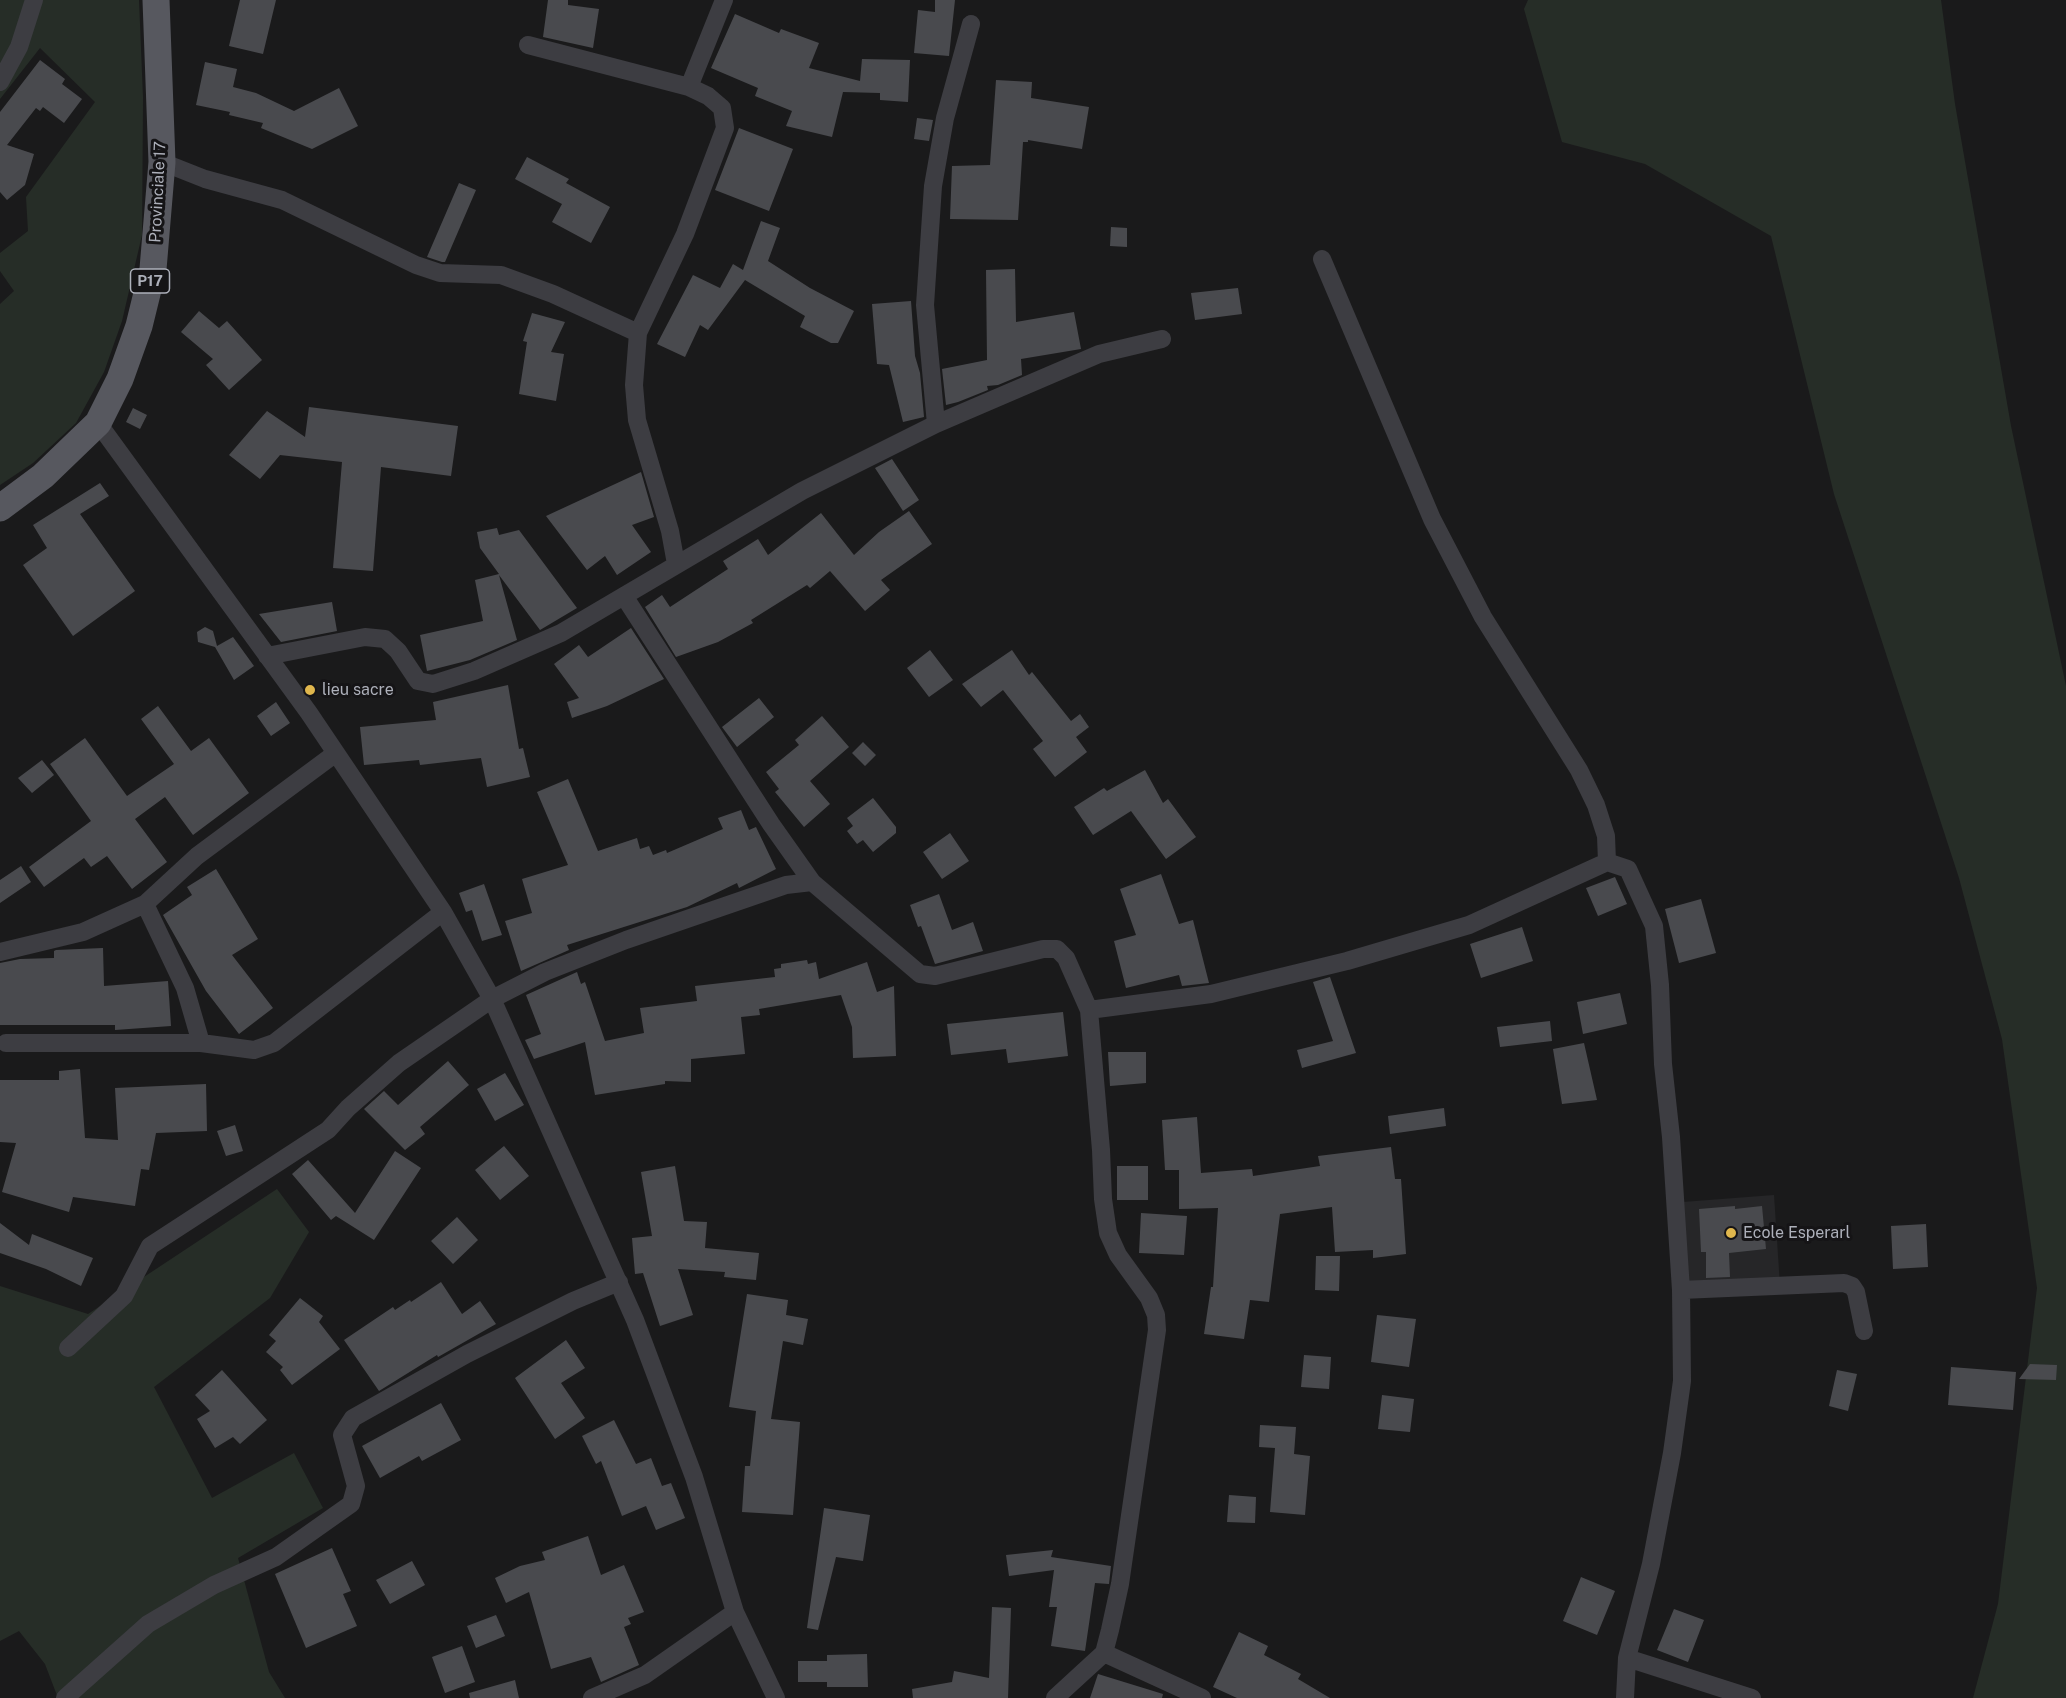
<!DOCTYPE html>
<html>
<head>
<meta charset="utf-8">
<style>
	body { margin:0 }
	canvas { display:block; background:#1a1a1b }
</style>
</head>
<body>
<canvas width="2066" height="1698"></canvas>
<script>
const ctx = document.querySelector('canvas').getContext('2d');
ctx.lineJoin = 'round';
function fill(path, color) { ctx.fillStyle = color; ctx.fill(path, 'evenodd'); }
const poly = rows => new Path2D(rows.map(r => 'M' + r).join(''));
function trace(path, color, width, dash) { ctx.strokeStyle = color; ctx.lineWidth = width; ctx.lineCap = dash ? 'butt' : 'round'; ctx.setLineDash(dash || []); ctx.stroke(path); }
function write(font, color, halo, rows, align = 'center') {
  ctx.font = font + ' "Public Sans",sans-serif'; ctx.lineWidth = 6; ctx.setLineDash([]); ctx.textBaseline = 'middle'; ctx.strokeStyle = halo; ctx.fillStyle = color; for (const [text, x, y, turn = 0] of rows) {
    ctx.save(); ctx.translate(x, y); ctx.rotate((+turn || 0) * Math.PI / 180); ctx.textAlign = isNaN(turn) ? turn : align; if (halo) ctx.strokeText(text, 0, 0); ctx.fillText(text, 0, 0); ctx.restore();
  }
}
fill(poly([
	[1774,1195,1780,1286,1689,1292,1683,1202]
]), '#262628');
fill(poly([
	[0,0,139,0,143,98,142,235,122,321,104,372,76,423,33,463,0,485,0,304,14,291,0,271,0,253,28,231,26,197,95,102,40,48,0,99],
	[1528,0,1941,0,1955,104,2011,426,2066,686,2066,1698,1973,1698,1998,1604,2037,1288,2002,1039,1959,878,1834,494,1771,236,1645,164,1562,142,1524,9],
	[277,1189,309,1232,270,1298,154,1387,212,1498,294,1453,323,1508,238,1558,269,1672,285,1698,58,1698,45,1664,19,1631,0,1641,0,1286,88,1314]
]), '#262d27');
fill(poly([
	[240,0,276,0,263,54,229,46],
	[548,0,568,0,568,5,599,9,593,48,543,37],
	[935,0,955,0,949,56,914,53,918,10,935,12],
	[735,14,779,33,781,29,819,43,809,68,860,81,862,59,910,60,908,102,880,100,880,93,843,92,832,137,786,126,792,111,755,96,758,88,711,68],
	[40,60,65,79,62,84,82,99,64,123,43,107,40,111,36,108,7,145,34,154,25,185,7,200,0,192,0,112],
	[205,62,237,69,233,87,256,93,294,111,339,88,358,126,312,149,261,128,263,123,229,115,230,112,196,105],
	[996,80,1032,82,1031,98,1089,107,1082,149,1028,140,1028,142,1023,142,1018,220,950,219,952,166,990,165],
	[917,118,933,120,929,141,914,139],
	[739,128,793,149,769,211,715,190],
	[527,157,569,179,566,183,610,207,591,243,552,222,562,204,515,179],
	[459,183,476,190,445,262,442,262,427,257],
	[761,221,780,228,768,261,810,288,854,311,838,343,831,343,800,327,805,316,745,280,708,330,700,325,685,357,657,344,693,275,720,288,733,264,743,270],
	[1111,227,1127,228,1127,247,1110,246],
	[1015,269,1016,322,1074,312,1081,349,1021,359,1022,375,998,385,987,386,988,390,958,402,946,405,942,369,987,360,986,270],
	[1238,288,1242,314,1195,320,1191,293],
	[911,301,915,356,920,373,924,417,903,422,889,365,877,364,872,304],
	[199,311,219,328,227,321,262,360,229,390,206,365,213,359,181,332],
	[532,313,565,322,551,352,564,354,556,401,519,394,527,342,523,341],
	[309,407,458,426,451,476,381,467,373,571,333,568,342,462,280,455,260,479,229,455,267,411,305,437],
	[133,408,147,415,140,429,126,422],
	[892,459,919,500,903,511,875,468],
	[641,472,654,517,632,525,651,552,617,575,605,556,587,570,546,516],
	[100,483,109,496,80,514,135,591,73,636,23,565,47,548,33,525],
	[909,511,932,544,881,580,890,590,865,611,830,571,810,588,807,585,751,620,753,623,718,642,676,657,645,607,662,595,670,607,728,569,723,561,758,539,768,555,821,513,854,555,879,532],
	[497,528,499,535,519,530,577,608,540,630,499,575,517,640,470,660,427,671,420,635,483,621,475,580,499,574,480,548,477,532],
	[332,602,337,631,281,642,259,614],
	[205,627,213,631,217,646,233,637,254,666,234,680,215,647,198,642,197,632],
	[631,628,664,679,607,706,572,718,567,702,579,698,554,664,579,645,588,657],
	[930,650,953,680,929,697,907,668],
	[1012,650,1029,675,1032,672,1071,721,1080,714,1089,727,1076,737,1087,752,1055,777,1033,749,1043,741,1003,690,981,707,962,684],
	[508,685,519,749,523,748,530,777,487,787,481,758,420,765,419,760,364,765,360,727,436,720,433,702],
	[759,698,774,717,737,747,722,727],
	[276,702,290,723,271,736,257,716],
	[158,706,191,751,209,738,249,793,193,835,165,797,135,819,167,862,132,889,107,856,91,867,84,858,44,887,29,867,91,821,50,764,85,738,127,796,174,764,141,719],
	[822,716,849,747,810,781,830,804,804,827,775,792,779,789,766,772,799,745,795,740],
	[863,742,876,755,865,766,852,753],
	[42,760,54,775,32,793,18,778],
	[1145,770,1163,803,1168,799,1196,837,1166,859,1131,811,1093,835,1074,807,1104,788,1107,791],
	[568,779,598,851,637,838,640,849,649,846,653,855,666,850,667,853,723,829,718,818,741,810,749,830,756,827,776,869,739,888,737,883,687,907,567,945,569,950,521,971,505,921,532,913,522,879,568,865,537,792],
	[873,798,896,827,896,833,873,852,863,840,857,844,847,831,853,826,847,818],
	[950,833,969,861,942,879,923,852],
	[21,866,31,882,0,903,0,880],
	[216,869,258,939,232,955,273,1008,239,1034,206,991,163,915,192,895,187,887],
	[1161,874,1179,924,1193,920,1209,983,1182,986,1179,975,1126,988,1114,941,1136,935,1120,889],
	[1615,877,1627,904,1598,916,1586,888],
	[484,884,502,935,482,941,472,910,466,912,459,893],
	[939,894,952,930,973,922,983,951,935,964,921,926,918,927,910,905],
	[1701,899,1716,953,1679,963,1665,909],
	[1522,927,1533,961,1481,978,1470,944],
	[103,948,104,986,168,981,171,1026,115,1030,115,1025,0,1025,0,963,20,959,54,958,54,951,56,950],
	[807,960,808,964,816,962,819,979,867,962,877,992,894,986,896,1056,853,1058,852,1027,841,995,759,1009,760,1015,741,1017,745,1054,691,1059,691,1082,665,1081,665,1084,595,1095,585,1042,534,1059,525,1040,541,1034,526,995,577,972,581,984,585,982,605,1041,644,1033,640,1008,697,1001,695,986,775,977,774,969,781,968,781,964],
	[1330,977,1356,1053,1302,1068,1297,1050,1333,1041,1313,982],
	[1620,993,1627,1024,1583,1034,1577,1002],
	[1063,1012,1068,1056,1008,1063,1006,1049,951,1055,947,1024],
	[1550,1021,1552,1041,1500,1047,1497,1027],
	[1584,1043,1597,1100,1562,1104,1553,1049],
	[1108,1052,1146,1052,1146,1083,1110,1086],
	[448,1061,469,1085,420,1127,425,1134,405,1150,364,1109,384,1091,398,1105],
	[80,1069,85,1138,118,1140,115,1088,206,1084,207,1131,156,1133,149,1170,141,1169,135,1206,73,1197,69,1212,2,1192,16,1143,0,1142,0,1080,59,1080,59,1071],
	[505,1073,524,1105,495,1121,477,1089],
	[1444,1108,1446,1126,1390,1134,1388,1116],
	[1197,1117,1201,1173,1252,1169,1253,1176,1320,1166,1318,1156,1391,1147,1395,1179,1401,1179,1406,1254,1373,1258,1373,1250,1335,1252,1332,1207,1280,1214,1269,1302,1250,1300,1244,1339,1204,1334,1211,1287,1213,1287,1218,1208,1179,1209,1179,1170,1165,1170,1162,1120],
	[235,1125,243,1151,226,1156,217,1131],
	[504,1146,529,1176,500,1200,475,1170],
	[395,1151,421,1168,374,1240,336,1216,331,1220,292,1174,308,1160,355,1213],
	[675,1166,684,1221,707,1222,705,1248,759,1253,756,1280,724,1277,725,1272,678,1269,693,1315,660,1326,643,1273,635,1274,632,1238,652,1236,641,1172],
	[1117,1166,1148,1166,1148,1200,1117,1200],
	[1735,1206,1735,1209,1762,1206,1766,1249,1729,1253,1730,1277,1706,1278,1706,1252,1701,1252,1699,1209],
	[1141,1213,1187,1216,1184,1255,1139,1253],
	[457,1217,478,1240,453,1264,431,1241],
	[0,1223,29,1245,32,1234,93,1258,81,1286,46,1269,0,1253],
	[1926,1224,1928,1267,1893,1269,1891,1226],
	[1316,1256,1340,1256,1339,1291,1315,1290],
	[441,1282,462,1314,480,1301,496,1324,438,1357,437,1355,379,1391,344,1340,393,1307,395,1310,410,1300,411,1302],
	[747,1294,788,1300,786,1315,808,1319,803,1345,783,1341,771,1419,800,1422,793,1515,742,1512,745,1466,750,1466,756,1411,729,1407],
	[300,1298,323,1316,319,1322,340,1349,292,1385,280,1370,283,1367,266,1352,276,1341,269,1335],
	[1377,1315,1416,1319,1409,1367,1371,1362],
	[566,1340,585,1368,561,1383,585,1418,555,1439,515,1378],
	[1304,1355,1331,1357,1329,1389,1301,1387],
	[2030,1364,2057,1365,2056,1380,2019,1379],
	[1951,1367,2016,1372,2013,1410,1948,1405],
	[222,1370,267,1420,240,1444,233,1437,215,1448,197,1419,210,1411,195,1395],
	[1837,1370,1857,1374,1848,1411,1829,1406],
	[1382,1395,1414,1399,1410,1432,1378,1429],
	[441,1403,461,1440,422,1461,419,1456,380,1478,362,1446],
	[614,1420,636,1464,651,1458,662,1486,671,1483,685,1518,656,1530,646,1506,622,1516,601,1461,596,1464,582,1436],
	[1260,1425,1296,1427,1294,1454,1310,1456,1305,1515,1270,1512,1275,1448,1259,1447],
	[1229,1495,1256,1497,1255,1523,1227,1522],
	[824,1508,870,1515,863,1561,836,1557,818,1630,807,1628],
	[588,1536,601,1575,624,1565,644,1612,628,1618,631,1624,624,1627,639,1665,601,1682,591,1657,551,1669,529,1592,506,1603,495,1578,520,1566,545,1560,542,1552],
	[332,1548,351,1591,343,1594,357,1626,306,1648,275,1574],
	[1053,1550,1051,1557,1111,1566,1109,1584,1095,1583,1085,1651,1051,1646,1057,1607,1049,1607,1054,1570,1009,1576,1006,1555],
	[412,1561,425,1585,390,1604,376,1580],
	[1581,1577,1615,1591,1597,1635,1563,1621],
	[992,1607,1011,1608,1008,1698,913,1698,912,1689,952,1682,954,1671,989,1678],
	[1674,1609,1704,1620,1688,1662,1657,1650],
	[496,1615,505,1636,476,1648,467,1626],
	[1239,1632,1268,1646,1264,1655,1301,1674,1298,1679,1330,1698,1237,1698,1213,1687],
	[462,1646,475,1682,445,1693,432,1657],
	[867,1654,868,1687,827,1687,827,1682,798,1682,798,1661,827,1661,827,1655],
	[1098,1674,1163,1694,1162,1698,1090,1698],
	[515,1680,519,1698,470,1698,469,1693]
]), '#494a4e');
trace(poly([
	[528,45,689,87,708,96,722,108,725,128,685,234,638,333],
	[0,82,19,47,34,0],
	[689,87,724,0],
	[162,162,205,179,282,200,416,265,440,273,501,275,553,294,638,333,634,385,637,420,670,531,676,564],
	[1322,259,1432,519,1483,617,1579,770,1596,805,1606,836,1607,862],
	[98,423,309,713,443,912,492,999,635,1320,694,1477,735,1612,776,1698],
	[936,424,925,305,933,186,945,118,971,24],
	[624,596,771,824,812,882],
	[267,656,365,637,385,639,398,651,418,681,433,684,474,671,561,633,802,491,936,424,1099,354,1162,339],
	[0,952,83,932,145,904,197,856,336,753],
	[1089,1010,1211,994,1347,961,1469,925,1607,862,1628,869,1654,926,1660,985,1663,1064,1671,1137,1681,1290,1682,1381,1672,1453,1651,1564,1627,1658,1625,1698],
	[6,1043,201,1043,185,988,145,904],
	[201,1043,254,1050,274,1043,443,912],
	[1681,1290,1844,1283,1852,1286,1856,1292,1864,1331],
	[68,1348,124,1296,150,1246,328,1130,348,1108,399,1063,492,999,545,972,626,940,786,885,812,882,920,974,935,976,1043,949,1057,949,1066,958,1089,1010,1101,1150,1103,1199,1108,1233,1118,1255,1149,1298,1156,1315,1157,1330,1120,1584,1110,1630,1104,1653,1055,1698],
	[1104,1653,1202,1698],
	[1627,1658,1752,1698],
	[65,1698,148,1624,214,1585,276,1557,351,1504,356,1486,342,1435,353,1418,467,1354,573,1301,619,1282],
	[592,1698,645,1675,735,1612]
]), '#3d3d42', 18);
trace(poly([
	[0,508,43,476,98,423,120,379,139,326,153,269,162,162,156,0]
]), '#57585f', 27);
for (const [x, y, r, color] of [
	[310,690,6,"#e0b74d"],
	[1731,1233,6,"#e0b74d"]
]) { const dot = new Path2D(); dot.arc(x, y, r, 0, 2 * Math.PI); ctx.fillStyle = color; ctx.fill(dot); trace(dot, '#151416', 2); }
for (const [x, y, w] of [
	[150,281,39]
]) { const box = new Path2D(); box.roundRect(x - w / 2, y - 12, w, 24, 4.5); ctx.fillStyle = '#151416'; ctx.fill(box); trace(box, '#adb0ba', 1.5); }
write('bold 15px', '#adb0ba', null, [
	["P17",150,281]
]);
write('16px', '#adb0ba', '#151416', [
	["Provinciale 17",158,192,-87]
]);
write('16px', '#adb0ba', '#151416', [
	["lieu sacre",322,690],
	["Ecole Esperarl",1743,1233]
], 'left');
</script>
</body>
</html>
